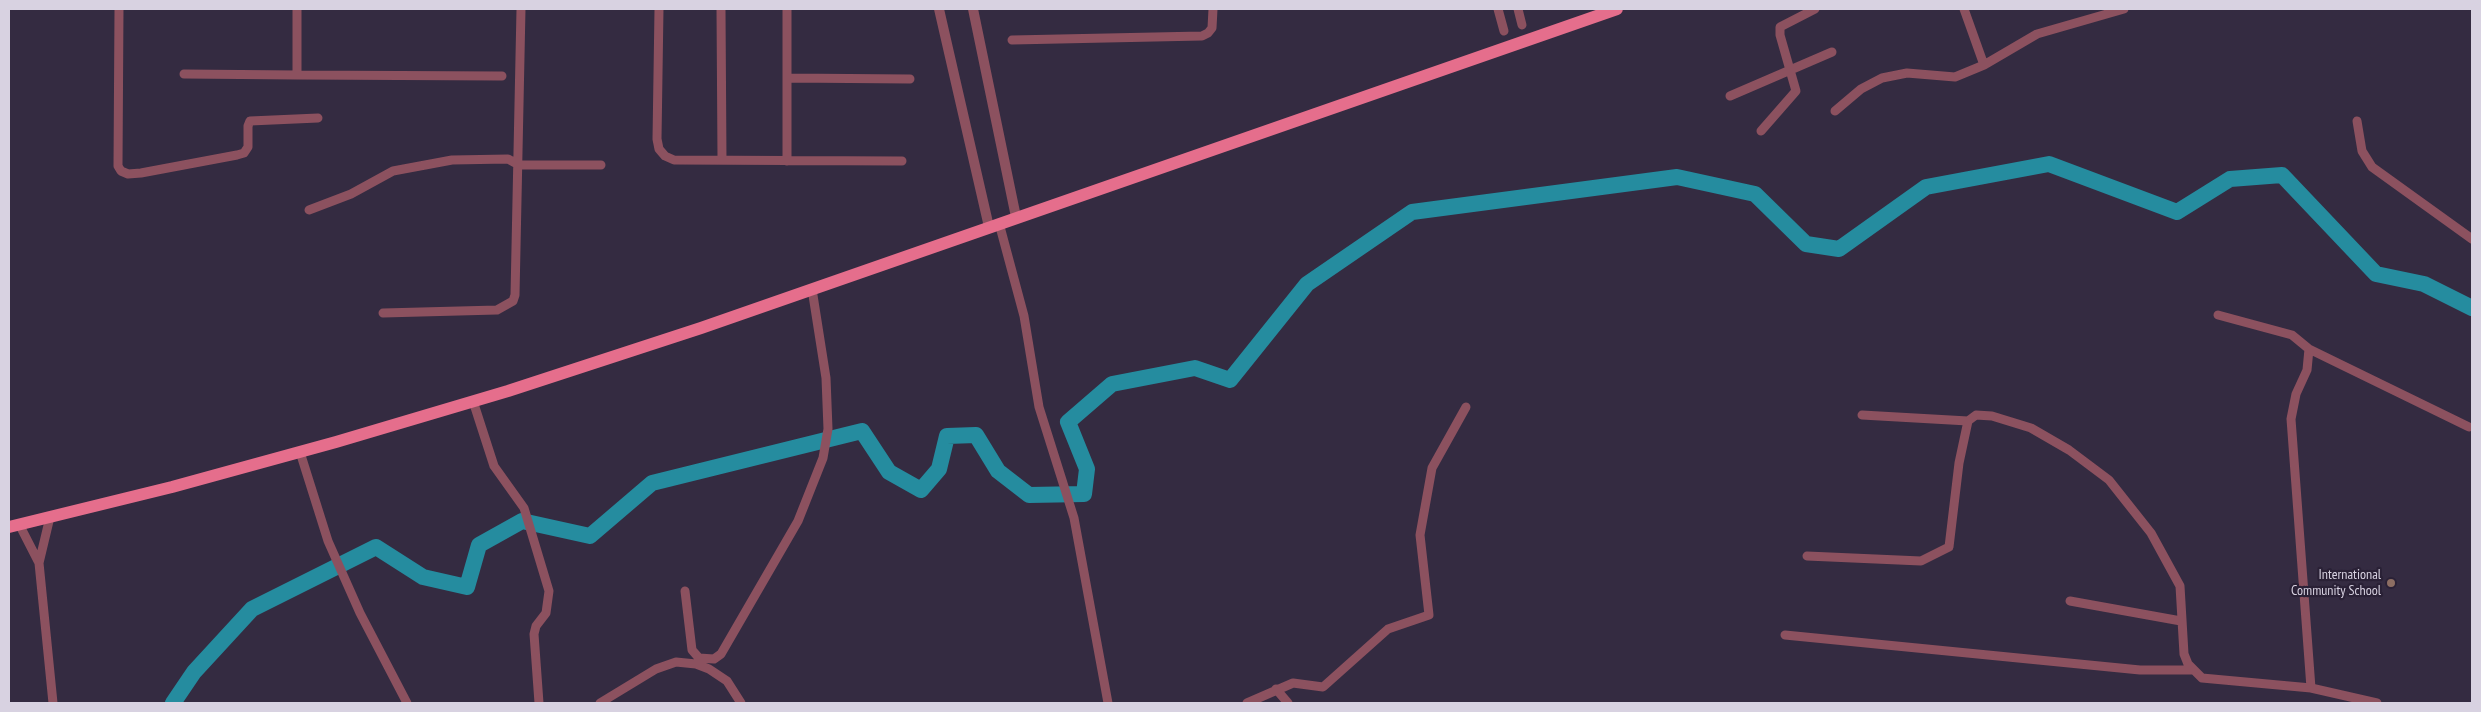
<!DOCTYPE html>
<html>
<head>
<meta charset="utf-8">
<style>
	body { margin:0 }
	#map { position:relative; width:2481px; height:712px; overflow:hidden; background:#342b41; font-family:"PT Sans Narrow",sans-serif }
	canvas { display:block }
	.frame { position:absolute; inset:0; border:10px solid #d8d2e1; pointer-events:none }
</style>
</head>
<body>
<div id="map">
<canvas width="2481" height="712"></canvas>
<div class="frame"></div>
</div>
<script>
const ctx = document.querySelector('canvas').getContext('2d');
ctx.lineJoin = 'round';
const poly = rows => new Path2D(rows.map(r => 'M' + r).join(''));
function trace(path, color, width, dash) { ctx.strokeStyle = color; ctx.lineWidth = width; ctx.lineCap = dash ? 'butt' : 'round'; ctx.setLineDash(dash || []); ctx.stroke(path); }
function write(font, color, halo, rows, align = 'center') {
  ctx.font = font + ' "PT Sans Narrow",sans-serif'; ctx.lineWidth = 4.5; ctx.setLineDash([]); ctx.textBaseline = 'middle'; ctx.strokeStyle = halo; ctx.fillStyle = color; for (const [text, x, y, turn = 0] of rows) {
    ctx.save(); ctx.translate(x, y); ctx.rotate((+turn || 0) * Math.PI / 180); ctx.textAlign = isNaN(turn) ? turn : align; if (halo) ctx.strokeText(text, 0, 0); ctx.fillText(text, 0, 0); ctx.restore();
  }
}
trace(poly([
	[173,703,194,672,252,609,376,547,423,577,467,587,479,545,522,521,590,536,652,483,862,431,889,472,921,490,939,469,947,436,976,435,998,471,1029,495,1084,494,1087,469,1068,422,1112,384,1195,368,1230,380,1307,284,1412,212,1677,177,1755,194,1806,244,1839,249,1926,187,2049,164,2177,212,2230,179,2282,175,2376,274,2424,284,2472,308]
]), '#258c9f', 16);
trace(poly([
	[119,9,118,166,121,171,128,174,141,173,237,155,244,153,248,147,248,126,250,121,318,118],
	[297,9,297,75,502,76],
	[659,9,657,139,659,149,665,156,674,160,902,161],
	[721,9,722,160],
	[787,9,787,161],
	[1498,9,1504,31],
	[1518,9,1522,25],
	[1964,9,1984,65],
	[1012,40,1202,36,1208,33,1212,28,1213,9],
	[184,74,297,75],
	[788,78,910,79],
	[1730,96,1832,52],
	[1835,111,1861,89,1882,78,1907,73,1955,77,1984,65,2037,34,2124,9],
	[2357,121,2362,151,2372,167,2472,239],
	[1761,131,1796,91,1780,35,1780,27,1815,9],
	[309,210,351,194,393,171,452,160,508,159,519,165,601,165],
	[999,223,1024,316,1039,407,1074,518,1108,703],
	[383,313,497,310,513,301,515,295,521,9],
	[2218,315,2292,335,2309,349,2307,370,2296,394,2291,419,2311,688],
	[2309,349,2469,427],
	[473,401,494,466,524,508,549,591,546,613,536,626,534,634,539,703],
	[1862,415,1968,421],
	[300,452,328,541,360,613,407,703],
	[50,517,39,563,53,703],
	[19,524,39,563],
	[1807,556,1921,561,1949,547,1959,463,1968,421,1976,415,1992,416,2031,428,2069,450,2109,480,2151,533,2180,586,2184,654,2188,664,2202,678,2311,688,2377,703],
	[685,591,692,650,699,658,714,659,721,654,798,521,823,458,828,429,826,378,812,289],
	[2070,601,2181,621],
	[1785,635,2140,670,2194,670],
	[1276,689,1288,703],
	[600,703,656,669,676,662,696,664,709,669,727,681,741,703],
	[1247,703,1293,683,1323,687,1388,629,1429,615,1420,535,1432,468,1466,407]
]), '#8c515f', 9);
trace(poly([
	[939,9,989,227],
	[973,9,1016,217]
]), '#8c515f', 10);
trace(poly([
	[9,527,172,487,336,442,508,391,701,328,1617,9]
]), '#e56e8c', 12);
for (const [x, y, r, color] of [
	[2391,583,5,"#8d6e63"]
]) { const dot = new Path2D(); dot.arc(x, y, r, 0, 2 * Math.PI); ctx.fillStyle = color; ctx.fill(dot); trace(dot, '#2a2136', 2); }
write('14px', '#d8d2e1', '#2a2136', [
	["International",2381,575],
	["Community School",2381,591]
], 'right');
</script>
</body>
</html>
